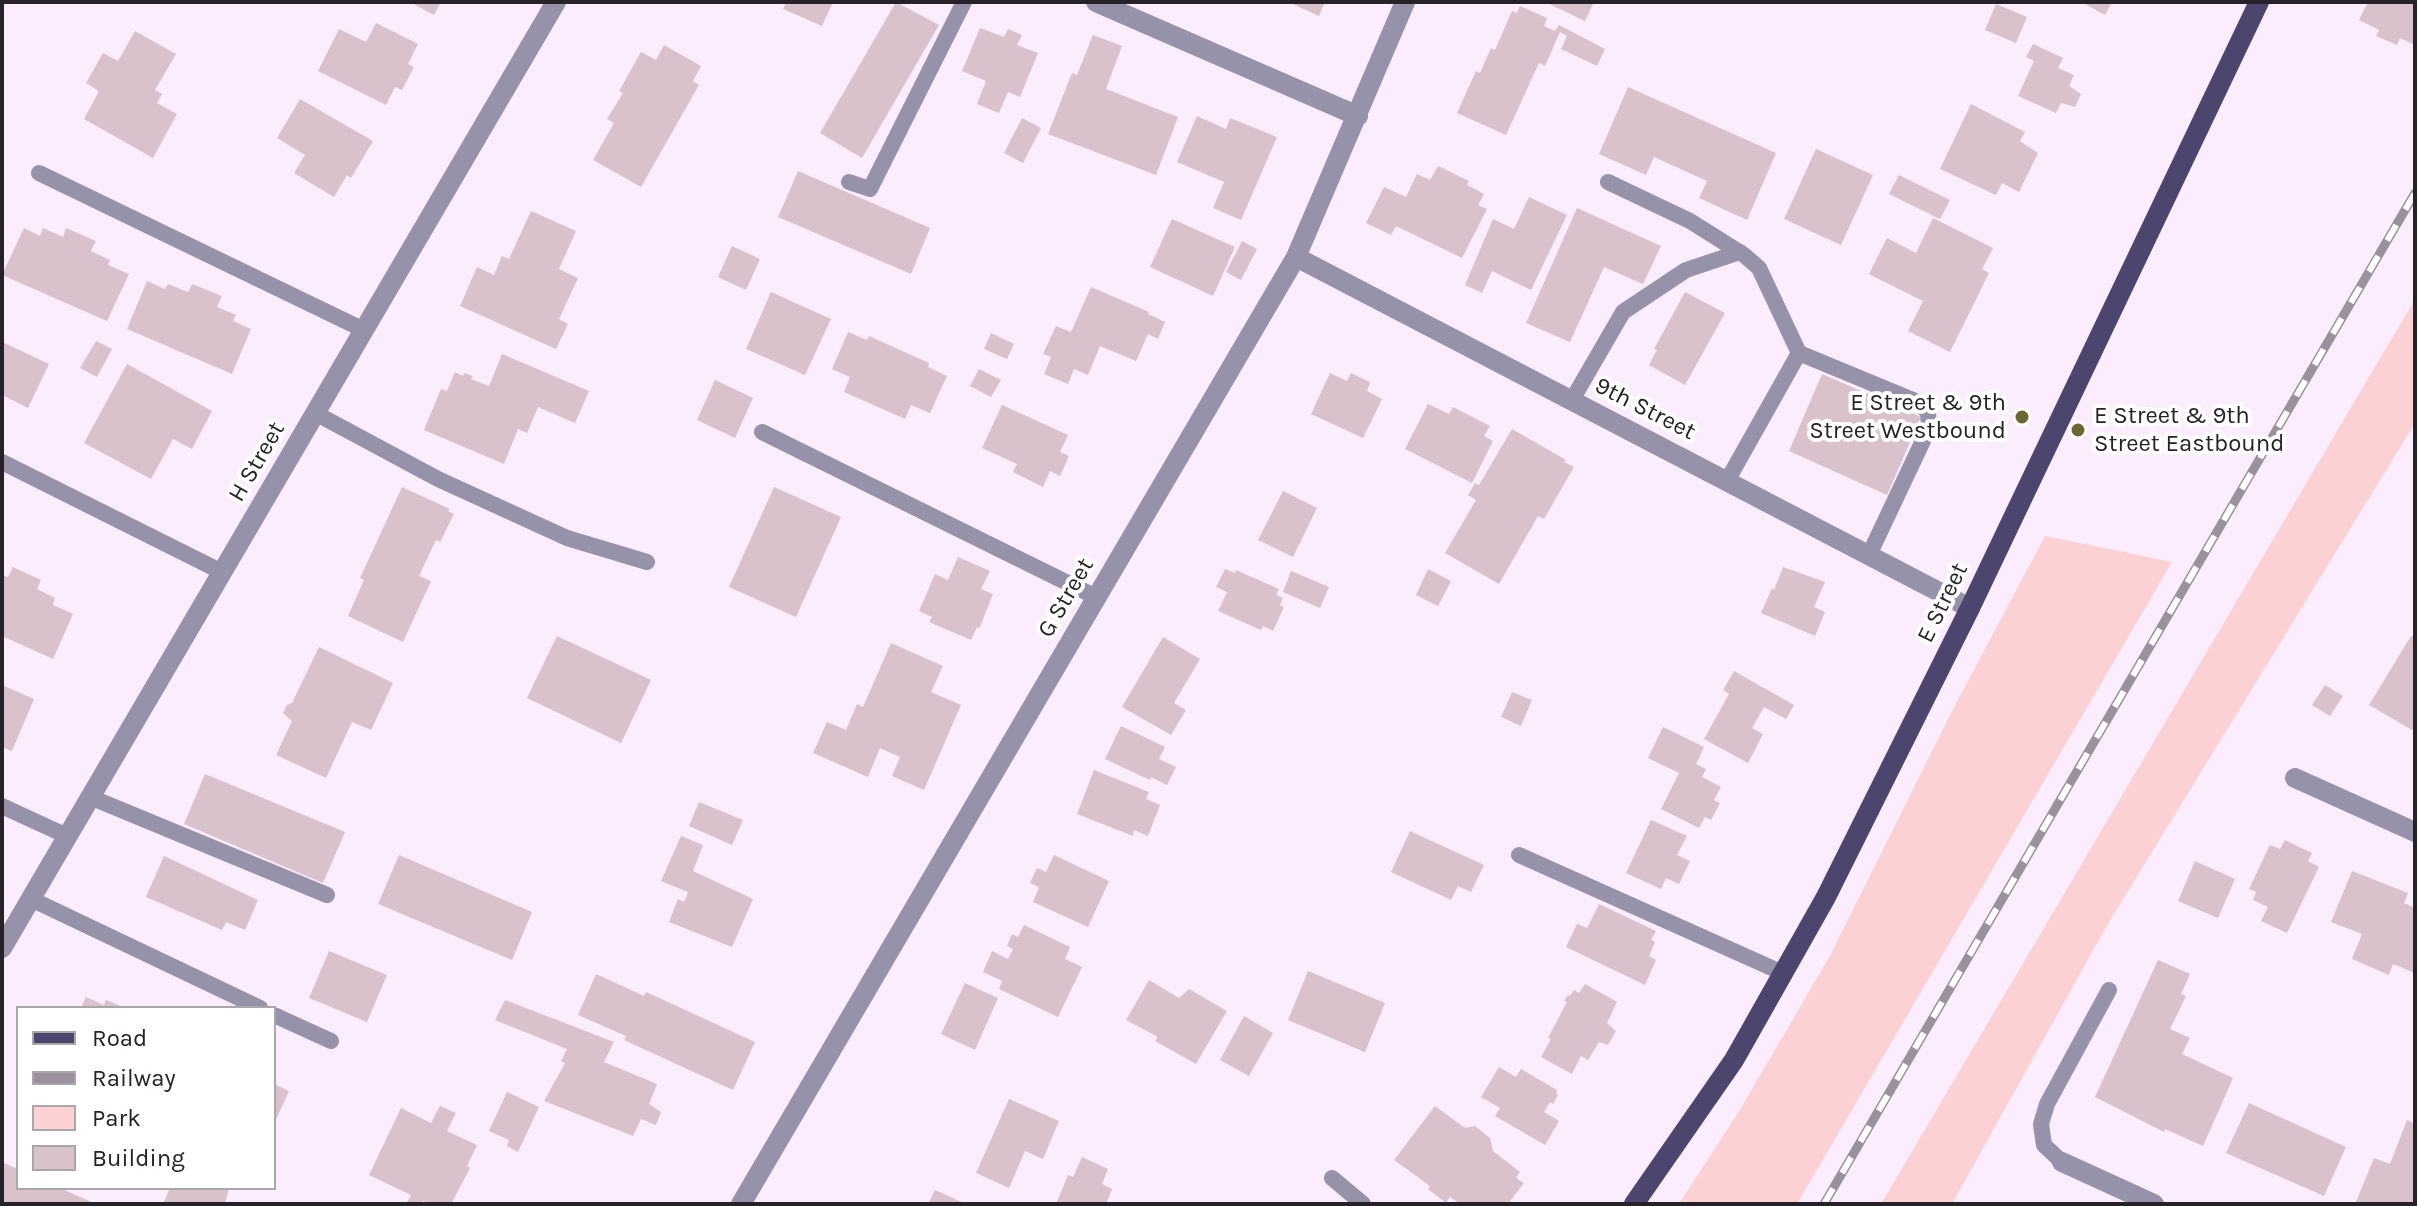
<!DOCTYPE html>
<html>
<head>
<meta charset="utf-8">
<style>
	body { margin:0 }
	#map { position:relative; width:2417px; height:1206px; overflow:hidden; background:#fbecfe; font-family:Karla,sans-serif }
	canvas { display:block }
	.frame { position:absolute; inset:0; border:4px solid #272229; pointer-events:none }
	.legend { position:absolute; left:16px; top:1006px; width:260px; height:184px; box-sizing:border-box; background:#fff; border:2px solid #a9a7a9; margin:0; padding:10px 14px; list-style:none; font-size:24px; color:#272229 }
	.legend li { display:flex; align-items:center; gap:16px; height:40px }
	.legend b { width:40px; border:2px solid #a9a7a9 }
</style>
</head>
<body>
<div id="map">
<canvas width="2417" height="1206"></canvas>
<div class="frame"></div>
<ul class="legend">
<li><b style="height:10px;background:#4c456d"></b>Road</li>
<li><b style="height:10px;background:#9b909d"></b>Railway</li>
<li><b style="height:22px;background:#fbd1d3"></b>Park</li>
<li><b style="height:22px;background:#d9c2cc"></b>Building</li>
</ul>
</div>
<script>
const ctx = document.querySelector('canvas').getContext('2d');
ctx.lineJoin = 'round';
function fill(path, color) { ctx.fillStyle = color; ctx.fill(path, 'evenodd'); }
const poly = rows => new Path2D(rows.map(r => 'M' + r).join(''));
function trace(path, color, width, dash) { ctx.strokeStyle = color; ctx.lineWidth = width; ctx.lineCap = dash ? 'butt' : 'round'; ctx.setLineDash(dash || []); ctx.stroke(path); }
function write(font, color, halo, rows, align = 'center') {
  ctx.font = font + ' Karla,sans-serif'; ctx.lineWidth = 8; ctx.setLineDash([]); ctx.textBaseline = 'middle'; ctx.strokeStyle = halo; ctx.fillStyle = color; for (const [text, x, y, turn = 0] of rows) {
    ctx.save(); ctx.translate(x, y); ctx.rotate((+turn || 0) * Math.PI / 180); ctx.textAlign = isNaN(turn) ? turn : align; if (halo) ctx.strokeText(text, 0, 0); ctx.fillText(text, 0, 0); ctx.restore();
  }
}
fill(poly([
	[2415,299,2415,423,2106,927,1952,1204,1881,1204],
	[2045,536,2172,562,1797,1204,1679,1204,1738,1113,1831,954,1951,713]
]), '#fbd1d3');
fill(poly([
	[410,2,441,2,434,15],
	[786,2,833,2,822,26,783,9],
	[896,2,939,25,862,158,820,133],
	[1288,2,1325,2,1319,16],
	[1545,2,1594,2,1585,21],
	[2081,2,2112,2,2105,15],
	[2368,2,2415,2,2415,45,2400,38,2397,45,2376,36,2379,30,2359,20],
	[1996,4,2027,17,2016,43,1985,30],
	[1520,6,1547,18,1544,26,1555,31,1559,25,1605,49,1597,66,1561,49,1567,36,1560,32,1545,66,1539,63,1506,135,1457,113,1476,71,1480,73,1491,48,1495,50,1512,11,1517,13],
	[376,23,418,44,408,64,414,67,402,90,395,87,386,105,318,71,339,29,366,42],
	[980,28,1004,37,1008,29,1022,35,1017,45,1038,53,1020,97,1008,92,999,113,977,104,986,81,962,71],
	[135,31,176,54,155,90,162,94,157,103,177,114,153,158,84,119,99,91,86,83,103,53,118,61],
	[1093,35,1122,46,1106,89,1178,117,1156,175,1048,134,1072,73,1077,75],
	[2033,44,2063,58,2058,68,2074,75,2069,86,2081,94,2075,107,2061,103,2056,113,2018,96,2034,61,2026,57],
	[664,45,701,66,693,81,699,85,641,187,593,160,614,123,607,119,623,93,619,91,641,52,656,60],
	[1628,87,1776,153,1747,220,1699,198,1707,181,1654,157,1646,175,1599,154],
	[300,99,373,141,351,178,347,175,334,197,294,173,305,155,277,138],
	[1971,104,2025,132,2020,141,2038,153,2019,192,2002,183,1996,195,1940,169],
	[1197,116,1226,129,1230,118,1277,137,1241,220,1213,208,1224,182,1177,162],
	[1022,118,1041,128,1023,163,1004,153],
	[1816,149,1873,175,1841,245,1784,219],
	[1438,166,1469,181,1467,185,1484,194,1478,205,1487,209,1462,258,1396,226,1391,235,1366,223,1384,187,1406,197,1417,174,1430,180],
	[798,171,930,228,911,274,778,217],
	[1899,175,1950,200,1940,219,1889,194],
	[1529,197,1567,215,1531,290,1492,271,1482,293,1465,285,1493,219,1514,229],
	[1577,208,1661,246,1643,284,1604,267,1570,342,1526,323],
	[531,211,576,231,559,269,578,278,559,319,568,324,556,349,460,306,477,267,494,275,502,256,509,259],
	[1933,218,1993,248,1982,269,1989,273,1950,352,1908,331,1923,301,1869,274,1887,238,1916,253],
	[1172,219,1235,247,1213,296,1150,267],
	[24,228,40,236,43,228,63,237,66,228,96,241,91,251,110,260,108,265,129,274,107,321,2,275],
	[1242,241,1257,249,1241,280,1226,272],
	[732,246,760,259,746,290,718,277],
	[147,281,165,289,168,284,188,292,192,284,222,296,217,307,236,315,233,321,251,329,232,374,127,329],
	[1091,287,1149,312,1148,314,1165,322,1158,339,1148,334,1136,361,1100,346,1088,375,1074,369,1068,384,1044,374,1051,357,1043,354,1056,326,1071,332],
	[771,292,831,319,805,375,746,349],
	[1685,292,1725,313,1685,385,1649,365,1657,350,1654,349],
	[848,332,867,340,869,336,929,363,928,367,947,376,930,413,911,405,905,419,844,392,850,377,832,369],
	[991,333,1014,344,1007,359,984,349],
	[96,341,112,349,97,377,80,368],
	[2,342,49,364,28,408,2,395],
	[502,354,589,391,575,423,538,407,527,433,518,429,504,464,424,430,441,389,447,391,455,372,463,376,464,373,473,376,471,379,489,386],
	[127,364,212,411,192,449,173,439,151,479,84,443],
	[979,369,1001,380,991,397,970,386],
	[1330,373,1347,381,1351,373,1370,382,1367,391,1382,399,1363,438,1311,414],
	[1822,374,1921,417,1887,495,1789,451],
	[715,380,753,398,735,438,697,420],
	[1428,404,1449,414,1453,407,1490,426,1484,436,1493,441,1472,483,1405,449],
	[1002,405,1068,435,1060,452,1069,456,1060,476,1050,471,1043,487,1013,472,1017,464,982,448],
	[1512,429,1566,460,1564,462,1574,467,1544,519,1538,516,1499,584,1445,553,1476,500,1468,495,1475,483,1479,485],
	[402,487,450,509,448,511,454,514,440,542,436,540,419,576,431,581,403,642,348,616,364,580,360,578],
	[774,487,841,517,796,617,729,587],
	[1283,491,1317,508,1293,557,1258,540],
	[958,557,990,571,981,589,993,594,979,629,977,627,971,640,929,622,932,617,919,611,935,574,948,580],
	[13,567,41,580,37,589,55,598,53,605,73,614,53,659,2,636,2,575,8,577],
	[1783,567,1825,582,1814,607,1825,612,1815,636,1761,613,1772,588,1774,590],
	[1225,569,1235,573,1236,570,1279,589,1276,595,1283,598,1280,605,1284,607,1273,631,1263,626,1261,630,1218,611,1227,592,1216,587],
	[1428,569,1451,581,1438,606,1416,595],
	[1291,571,1329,587,1320,608,1283,592],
	[557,636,651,680,621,743,527,698],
	[2411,636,2415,638,2415,725,2412,730,2369,705],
	[1163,637,1200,659,1174,703,1186,710,1171,735,1122,707],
	[891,643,943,666,931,692,961,705,924,790,892,776,900,757,880,748,868,777,813,753,827,722,846,730,857,704,863,707],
	[319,647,393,683,371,730,352,722,326,778,276,755,292,721,283,713,287,705,292,703],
	[1734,671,1794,705,1786,719,1764,707,1752,728,1763,734,1748,763,1704,739,1729,694,1723,690],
	[2,685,34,699,12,751,2,747],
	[2325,685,2343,696,2330,716,2312,705],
	[1512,692,1532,700,1521,726,1501,717],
	[1121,726,1165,747,1159,759,1176,767,1167,785,1151,777,1150,780,1105,759],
	[1663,727,1704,747,1696,764,1706,769,1702,777,1721,787,1714,800,1720,803,1711,820,1705,817,1699,828,1661,809,1679,773,1648,758],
	[1094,770,1149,792,1146,799,1160,805,1148,836,1134,830,1133,836,1077,814],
	[205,774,345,832,323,883,184,824],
	[699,802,743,820,732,845,689,826],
	[1651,820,1687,836,1677,855,1690,861,1679,884,1666,878,1661,889,1626,873],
	[1410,831,1484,865,1471,892,1458,886,1451,900,1391,872],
	[681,836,703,845,693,871,753,899,732,947,669,922,678,899,684,902,688,892,661,881],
	[2285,840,2312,853,2308,861,2319,867,2287,933,2261,921,2268,907,2253,900,2256,892,2249,889,2270,845,2280,849],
	[399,855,532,912,512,960,378,904],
	[1054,855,1109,881,1088,927,1033,902,1039,887,1030,883,1037,868,1046,872],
	[164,856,258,900,245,930,226,922,222,930,146,897],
	[2195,861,2235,879,2218,918,2178,901],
	[2352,871,2408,893,2404,903,2415,908,2415,973,2393,964,2389,975,2352,959,2362,934,2331,922],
	[1599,904,1656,931,1651,940,1655,942,1649,956,1656,960,1645,985,1566,947,1577,924,1587,928],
	[1024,925,1070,947,1065,959,1082,967,1058,1017,999,989,1002,981,983,972,992,951,1008,959,1013,949,1007,946,1012,934,1018,937],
	[329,951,387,975,367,1022,309,998],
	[2158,960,2190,974,2181,994,2186,996,2170,1029,2190,1038,2182,1054,2233,1078,2203,1146,2165,1129,2164,1132,2095,1097],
	[1308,971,1385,1003,1365,1052,1288,1020],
	[596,974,644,996,646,992,755,1042,733,1090,624,1040,626,1036,578,1015],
	[1149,980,1179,998,1189,989,1227,1011,1196,1064,1155,1041,1158,1037,1126,1020],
	[965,983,998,998,975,1050,941,1034],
	[1585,984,1617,1002,1607,1023,1616,1031,1608,1045,1599,1042,1588,1060,1581,1056,1572,1074,1541,1057,1551,1039,1548,1038,1567,1002,1564,1001,1568,995,1570,996,1574,990,1579,993],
	[86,997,104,1005,106,1000,125,1008,81,1008],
	[505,1000,614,1042,604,1062,657,1084,649,1104,661,1112,656,1125,641,1119,633,1136,544,1101,565,1063,561,1061,567,1049,495,1020],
	[1244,1016,1273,1033,1249,1076,1220,1060],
	[1499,1067,1516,1077,1521,1069,1557,1090,1556,1093,1558,1095,1553,1104,1550,1102,1544,1112,1559,1121,1545,1145,1495,1116,1500,1108,1481,1097],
	[274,1084,289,1091,274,1124],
	[507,1092,539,1107,518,1152,507,1146,509,1140,489,1131],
	[1009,1099,1059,1121,1043,1159,1025,1151,1009,1188,976,1173],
	[2249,1103,2346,1147,2324,1196,2226,1153],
	[440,1106,456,1113,447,1131,477,1145,467,1166,470,1168,451,1204,430,1204,423,1201,421,1204,406,1204,411,1195,369,1175,401,1108,431,1123],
	[1435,1106,1465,1128,1475,1126,1490,1138,1493,1151,1520,1172,1516,1178,1524,1183,1508,1204,1460,1204,1450,1197,1446,1203,1428,1189,1430,1186,1394,1160],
	[2407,1120,2415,1124,2415,1204,2356,1202,2374,1158,2390,1164],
	[1082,1157,1108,1169,1102,1184,1112,1189,1106,1204,1056,1204,1068,1175,1073,1177],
	[2,1162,18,1169,18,1188,60,1188,96,1204,2,1204],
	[170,1188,229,1188,225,1204,163,1204],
	[935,1190,966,1204,928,1204]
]), '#d9c2cc');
trace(poly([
	[39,173,364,330],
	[849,182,870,189,964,2],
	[1608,182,1690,221,1744,255,1759,268,1799,353,1915,401,1928,412,1929,428,1869,555],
	[1572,400,1623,312,1686,270,1740,252],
	[315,413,438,479,567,538,647,562],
	[762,432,1096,597],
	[2,462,222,572],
	[1727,481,1799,353],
	[90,797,327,895],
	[2,806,67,836],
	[1519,855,1783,973],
	[31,899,260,1008],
	[274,1015,331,1041],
	[2062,1162,2044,1145,2041,1124,2047,1104,2109,990],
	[1332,1178,1363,1204]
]), '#9592aa', 16);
trace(poly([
	[1096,2,1358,116],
	[1296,257,1970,608],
	[2295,778,2415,832],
	[2,948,556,2],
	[2062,1162,2154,1204],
	[741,1204,1296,257,1405,2]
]), '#9592aa', 20);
trace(poly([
	[1634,1204,1734,1060,1826,897,1970,608,2259,2]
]), '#4c456d', 20);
const rail = poly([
	[1824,1204,2415,193]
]);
trace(rail, '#9b909d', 9);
trace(rail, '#fff', 6, [18]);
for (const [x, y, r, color] of [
	[2022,417,8,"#6d6532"],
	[2078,430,8,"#6d6532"]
]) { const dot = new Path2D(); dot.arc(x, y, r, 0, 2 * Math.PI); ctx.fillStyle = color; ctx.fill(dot); trace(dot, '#fff', 3); }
write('24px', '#272229', '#fff', [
	["E Street & 9th",2006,403],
	["Street Westbound",2006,431],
	["E Street & 9th",2094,416,"left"],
	["Street Eastbound",2094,444,"left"]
], 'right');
write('24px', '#272229', '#fff', [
	["9th Street",1645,409,27],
	["H Street",257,462,-60],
	["G Street",1066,598,-60],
	["E Street",1943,603,-64]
]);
</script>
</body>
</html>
